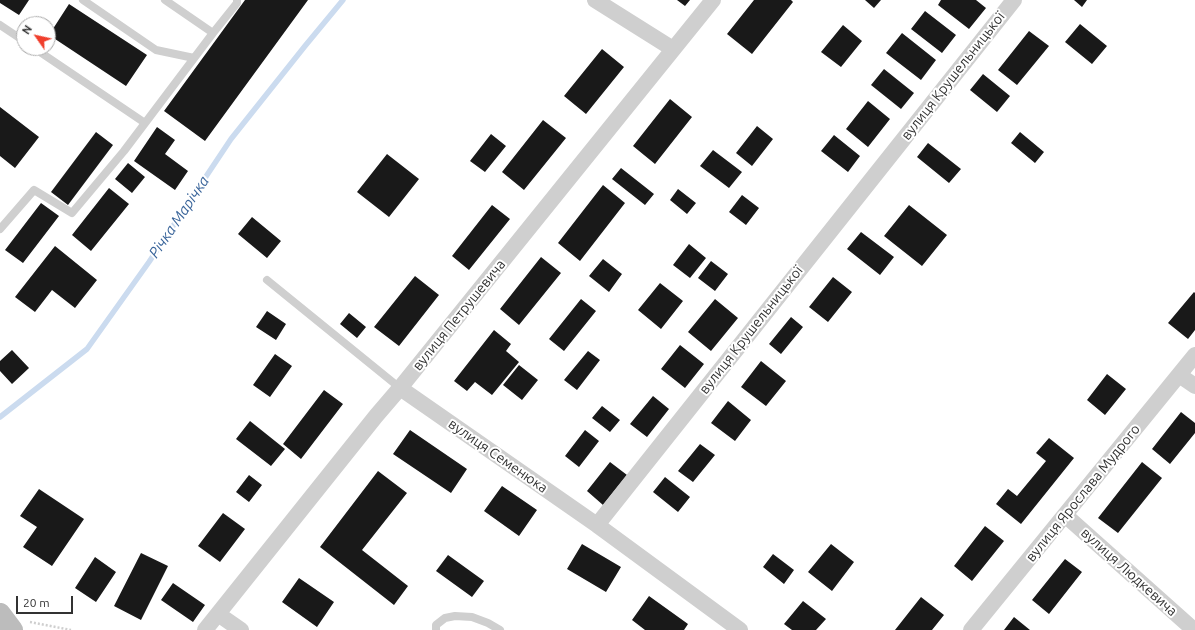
<!DOCTYPE html>
<html>
<head>
<meta charset="utf-8">
<style>
	body { margin:0 }
	#map { position:relative; width:1195px; height:630px; overflow:hidden; background:#fff; font-family:Ubuntu,sans-serif }
	canvas { display:block }
	.north { position:absolute; left:16px; top:16px; width:40px; height:40px; box-sizing:border-box; background:#fff; border:1px solid #adadad; border-radius:50%; rotate:304deg; font-size:11px; font-weight:700; line-height:16px; text-align:center; color:#323232 }
	.north::after { content:''; display:block; margin:auto; width:14px; height:18px; background:#f03e2c; clip-path:polygon(50% 0,100% 100%,50% 72%,0 100%) }
	.scale { position:absolute; left:16px; top:596px; width:57px; height:18px; box-sizing:border-box; border:2px solid #323232; border-top:0; padding-left:5px; font-size:12px; line-height:14px; white-space:nowrap; color:#323232; -webkit-text-stroke:3px #fff; paint-order:stroke }
</style>
</head>
<body>
<div id="map">
<canvas width="1195" height="630"></canvas>
<div class="north">N</div>
<div class="scale">20 m</div>
</div>
<script>
const ctx = document.querySelector('canvas').getContext('2d');
ctx.lineJoin = 'round';
const poly = rows => new Path2D(rows.map(r => 'M' + r).join(''));
function trace(path, color, width, dash) { ctx.strokeStyle = color; ctx.lineWidth = width; ctx.lineCap = dash ? 'butt' : 'round'; ctx.setLineDash(dash || []); ctx.stroke(path); }
function fill(path, color) { ctx.fillStyle = color; ctx.fill(path, 'evenodd'); }
function write(font, color, halo, rows, align = 'center') {
  ctx.font = font + ' Ubuntu,sans-serif'; ctx.lineWidth = 4; ctx.setLineDash([]); ctx.textBaseline = 'middle'; ctx.strokeStyle = halo; ctx.fillStyle = color; for (const [text, x, y, turn = 0] of rows) {
    ctx.save(); ctx.translate(x, y); ctx.rotate((+turn || 0) * Math.PI / 180); ctx.textAlign = isNaN(turn) ? turn : align; if (halo) ctx.strokeText(text, 0, 0); ctx.fillText(text, 0, 0); ctx.restore();
  }
}
trace(poly([
	[0,417,87,349,149,262,231,139,305,46,343,0]
]), '#cbdbef', 5.5);
fill(poly([
	[0,0,29,0,19,15,0,3],
	[245,0,308,0,205,141,164,111],
	[677,0,690,0,685,6],
	[754,0,791,0,793,2,752,54,727,34],
	[865,0,881,0,874,8],
	[941,0,976,0,986,8,969,29,938,5],
	[1074,0,1087,0,1082,7],
	[69,4,147,55,126,86,49,35],
	[925,11,956,35,942,53,911,29],
	[1080,24,1107,46,1092,64,1065,42],
	[843,25,862,41,841,67,821,52],
	[1029,31,1049,46,1017,85,998,70],
	[902,33,936,60,921,80,886,53],
	[602,49,624,67,586,114,564,96],
	[884,69,914,93,901,109,871,85],
	[983,74,1010,96,997,112,970,90],
	[670,99,692,117,655,164,633,146],
	[868,101,890,119,868,147,846,129],
	[0,107,39,137,15,168,0,156],
	[543,120,566,138,524,190,502,172],
	[757,126,773,139,752,166,736,153],
	[157,127,175,140,165,154,188,171,175,190,134,161],
	[96,132,113,145,68,205,51,192],
	[1020,132,1044,152,1035,163,1011,143],
	[491,134,506,146,485,172,470,161],
	[834,135,860,156,848,172,821,151],
	[928,143,961,169,949,183,917,157],
	[713,150,742,172,729,188,700,166],
	[387,154,419,179,389,217,357,192],
	[128,163,145,177,132,193,115,179],
	[621,168,654,194,645,205,612,179],
	[603,185,625,203,580,261,558,243],
	[109,188,129,204,91,251,72,235],
	[678,189,696,203,687,214,670,200],
	[742,195,759,208,746,225,729,212],
	[41,203,59,216,23,263,5,250],
	[492,205,510,219,469,270,452,256],
	[909,205,947,235,922,266,884,236],
	[252,217,281,241,267,258,238,234],
	[861,232,894,257,880,275,847,249],
	[689,244,706,258,690,278,673,265],
	[55,246,97,280,75,308,52,290,35,312,15,297],
	[541,257,561,273,519,325,500,309],
	[603,259,622,274,609,292,589,276],
	[711,261,728,274,715,291,698,278],
	[415,276,439,295,399,346,374,327],
	[833,277,852,292,828,322,809,307],
	[660,283,683,301,661,329,638,310],
	[1194,292,1195,293,1195,330,1188,339,1168,323],
	[581,299,596,311,564,351,549,339],
	[715,299,738,318,711,351,688,332],
	[267,311,286,324,276,340,256,327],
	[349,313,366,327,357,338,340,324],
	[791,317,803,327,781,354,769,344],
	[494,330,511,344,506,351,519,362,492,395,475,382,467,391,454,381],
	[680,345,704,364,685,388,661,369],
	[12,350,29,368,12,384,0,371,0,361],
	[588,351,600,360,577,390,564,380],
	[275,354,292,366,270,397,253,385],
	[761,361,786,381,766,406,741,387],
	[519,365,538,380,522,400,503,385],
	[1107,374,1126,389,1105,415,1087,400],
	[324,390,343,404,301,459,283,444],
	[653,396,669,409,647,437,630,424],
	[728,401,751,420,735,441,711,423],
	[602,406,620,420,610,432,592,418],
	[1181,412,1195,423,1195,433,1170,464,1152,449],
	[250,421,285,449,271,466,236,439],
	[410,430,467,469,451,493,393,454],
	[585,430,599,441,579,467,565,456],
	[1049,438,1074,458,1021,524,996,504,1008,489,1017,496,1046,461,1036,453],
	[700,444,715,455,693,482,678,471],
	[610,462,627,475,603,505,587,491],
	[1142,462,1162,478,1118,533,1098,518],
	[378,471,407,493,362,550,408,586,394,605,320,547],
	[249,475,262,485,249,502,236,492],
	[665,477,690,497,678,512,653,492],
	[502,486,537,510,519,536,484,511],
	[39,489,84,519,52,566,23,547,37,527,20,516],
	[223,513,245,529,220,562,198,546],
	[985,526,1004,541,972,581,954,566],
	[582,544,621,567,606,592,567,569],
	[831,544,854,562,832,591,808,572],
	[141,553,168,566,141,620,114,606],
	[773,554,794,570,784,584,763,567],
	[448,555,484,581,472,597,436,571],
	[95,557,116,572,96,602,75,588],
	[1065,559,1082,572,1049,614,1032,600],
	[299,578,334,602,317,627,282,602],
	[173,583,205,605,193,622,161,600],
	[649,596,688,624,684,630,645,630,632,620],
	[921,597,944,615,932,630,895,630],
	[803,601,826,619,816,630,792,630,784,624],
	[1014,617,1030,630,1004,630]
]), '#191919');
trace(poly([
	[30,622,71,630]
]), '#cfcfcf', 2.5, [2, 2]);
trace(poly([
	[83,0,156,50,194,58],
	[0,25,24,41],
	[213,33,237,3,237,0],
	[34,48,145,123],
	[0,229,34,190,72,213,124,151,213,33,165,0],
	[267,280,400,388],
	[436,630,436,625,445,618,455,616,472,617,488,623,500,630]
]), '#cfcfcf', 8);
trace(poly([
	[595,0,673,49],
	[1179,375,1195,386],
	[400,388,597,525],
	[1065,515,1194,630],
	[218,614,241,630],
	[205,630,376,416,400,388,713,0],
	[740,630,597,525,1014,0],
	[971,630,1195,355]
]), '#cfcfcf', 16);
trace(poly([
	[0,614,12,630]
]), '#bcbcbc', 22);
write('14px', '#323232', '#fff', [
	["вулиця Крушельницької",953,76,-52],
	["вулиця Петрушевича",459,315,-51],
	["вулиця Крушельницької",751,330,-52],
	["вулиця Семенюка",498,456,35],
	["вулиця Ярослава Мудрого",1083,493,-51],
	["вулиця Людкевича",1129,572,42]
]);
write('italic 15px', '#39649a', '#fff', [
	["Річка Марічка",179,217,-56]
]);
</script>
</body>
</html>
